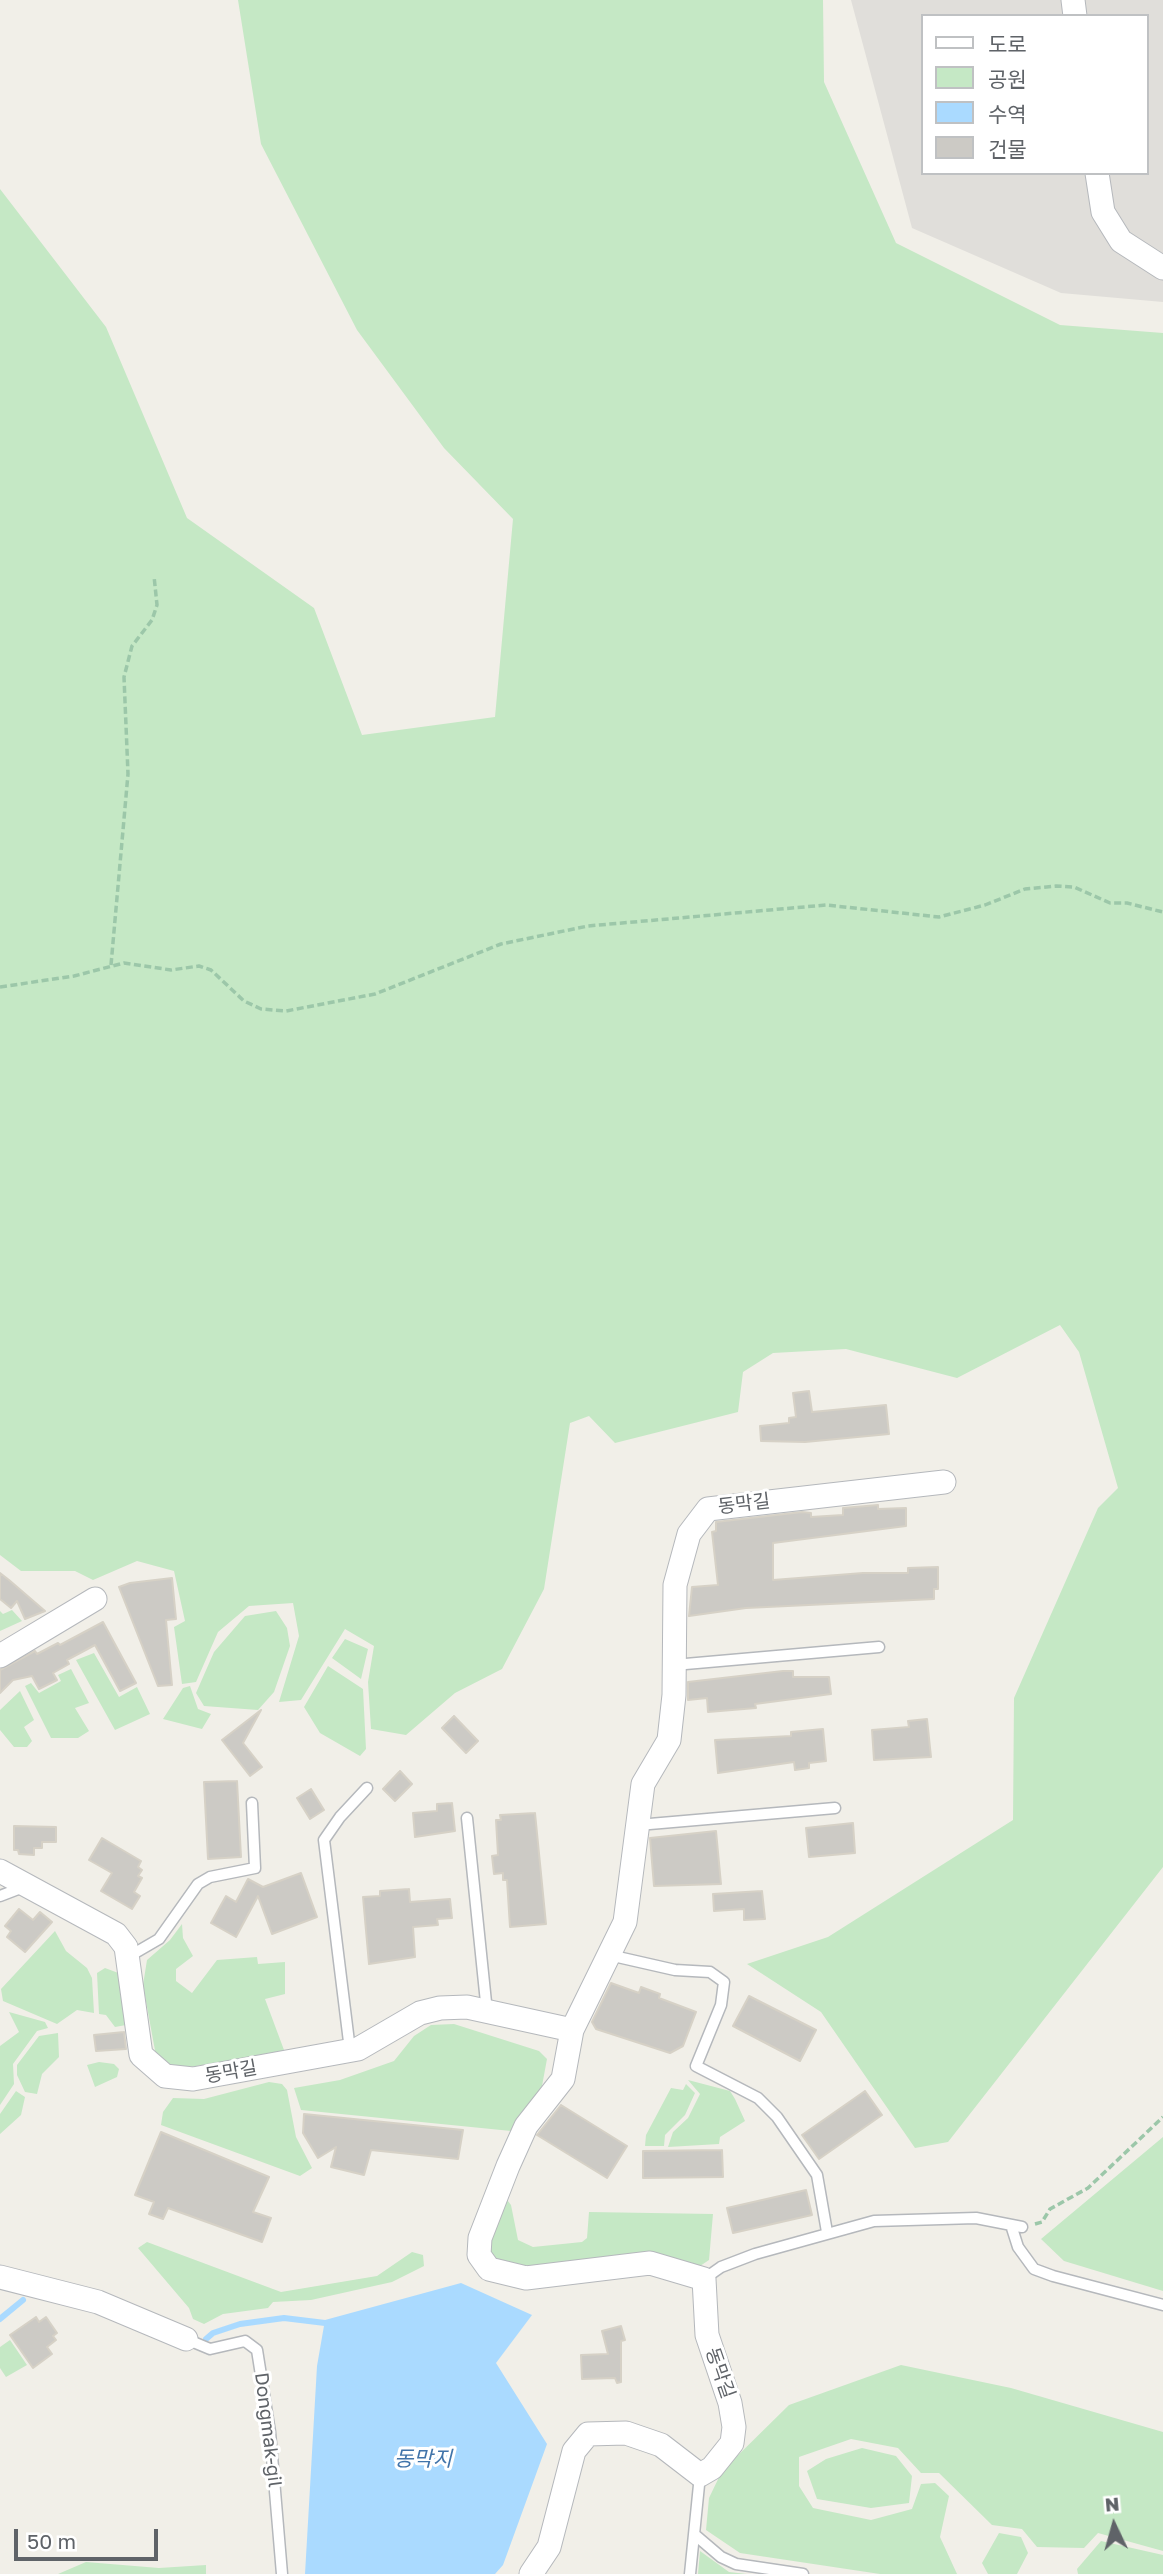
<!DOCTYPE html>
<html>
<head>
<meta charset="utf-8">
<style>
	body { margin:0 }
	#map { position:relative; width:1163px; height:2574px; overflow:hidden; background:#f1efe8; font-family:"Golos Text","Noto Sans KR",sans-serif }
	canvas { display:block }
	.legend { position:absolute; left:921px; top:14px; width:228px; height:161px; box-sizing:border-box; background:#fff; border:2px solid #bfc1c3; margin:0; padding:9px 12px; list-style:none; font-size:21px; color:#5f6368 }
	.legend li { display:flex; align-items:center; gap:14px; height:35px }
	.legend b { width:35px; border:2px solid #bfc1c3 }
	.north { position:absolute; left:1079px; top:2490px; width:70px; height:70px; -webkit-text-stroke:5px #fff; paint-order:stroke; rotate:355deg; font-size:19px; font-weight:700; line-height:28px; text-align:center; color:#5f6368 }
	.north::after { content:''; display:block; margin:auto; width:24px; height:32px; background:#5f6368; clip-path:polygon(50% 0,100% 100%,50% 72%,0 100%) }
	.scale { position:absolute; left:14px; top:2529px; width:144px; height:32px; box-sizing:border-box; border:4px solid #5f6368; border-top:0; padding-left:9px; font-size:21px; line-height:24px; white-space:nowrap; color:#5f6368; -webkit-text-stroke:5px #fff; paint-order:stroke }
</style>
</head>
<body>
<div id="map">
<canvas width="1163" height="2574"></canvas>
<ul class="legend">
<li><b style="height:9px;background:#fff"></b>도로</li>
<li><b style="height:19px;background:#c5e8c5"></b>공원</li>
<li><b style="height:19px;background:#aadaff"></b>수역</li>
<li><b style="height:19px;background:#cccac5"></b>건물</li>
</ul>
<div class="north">N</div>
<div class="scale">50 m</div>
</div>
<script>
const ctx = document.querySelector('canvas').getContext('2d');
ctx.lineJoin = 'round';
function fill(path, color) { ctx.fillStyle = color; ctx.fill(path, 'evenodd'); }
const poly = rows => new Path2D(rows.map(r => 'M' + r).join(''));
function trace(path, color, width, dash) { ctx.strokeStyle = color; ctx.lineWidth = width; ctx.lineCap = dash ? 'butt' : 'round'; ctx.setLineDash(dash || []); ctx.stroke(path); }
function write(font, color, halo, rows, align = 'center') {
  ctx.font = font + ' "Golos Text","Noto Sans KR",sans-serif'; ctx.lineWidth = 6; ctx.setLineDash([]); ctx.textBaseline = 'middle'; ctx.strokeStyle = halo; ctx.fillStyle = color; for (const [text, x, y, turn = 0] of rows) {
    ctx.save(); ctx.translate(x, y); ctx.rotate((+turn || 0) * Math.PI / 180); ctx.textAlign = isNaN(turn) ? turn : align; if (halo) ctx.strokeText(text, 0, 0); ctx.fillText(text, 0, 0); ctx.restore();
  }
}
fill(poly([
	[851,0,1163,0,1163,302,1061,293,912,228],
	[923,16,1147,16,1147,173,923,173]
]), '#e0deda');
fill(poly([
	[238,0,823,0,824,82,896,243,1060,325,1163,333,1163,1867,948,2142,915,2148,821,2012,747,1964,828,1937,1013,1820,1014,1698,1098,1508,1118,1488,1079,1352,1060,1325,957,1378,846,1349,773,1353,743,1372,738,1412,615,1443,589,1416,570,1423,544,1589,502,1669,455,1693,406,1735,371,1729,368,1682,374,1646,345,1629,301,1700,279,1702,299,1636,293,1603,249,1606,218,1632,196,1682,182,1684,174,1627,185,1621,174,1571,137,1561,93,1580,75,1571,21,1571,0,1555,0,189,106,327,187,518,314,608,362,735,495,717,513,519,444,448,357,330,261,144],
	[12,1610,22,1621,0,1631,0,1611,3,1614],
	[276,1611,287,1628,290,1646,274,1692,258,1710,204,1706,196,1693,214,1652,245,1616],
	[345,1639,368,1649,361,1679,332,1658],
	[94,1653,119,1697,137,1687,150,1714,115,1730,76,1660],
	[328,1666,363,1689,366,1749,360,1756,320,1733,304,1707],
	[71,1669,89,1703,75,1708,89,1731,78,1738,51,1738,25,1686,31,1683,39,1693,61,1681,58,1675],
	[190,1686,198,1709,211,1714,202,1729,163,1719,183,1688],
	[20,1691,34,1720,24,1727,32,1741,27,1747,14,1747,0,1730,0,1710],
	[182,1924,183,1938,193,1956,176,1969,176,1981,192,1993,217,1960,257,1957,258,1964,285,1962,285,1994,265,1999,284,2050,279,2053,190,2067,170,2066,156,2056,143,1985,147,1960,170,1940],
	[55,1931,66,1951,87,1968,92,1978,94,2013,77,2010,57,2024,3,2001,1,1989],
	[105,1968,121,1974,126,2025,115,2027,106,2015,99,2014,97,1973],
	[9,2012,45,2022,48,2028,37,2031,13,2064,14,2084,0,2105,0,2046,19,2032],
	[454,2024,539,2051,547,2059,542,2086,511,2131,301,2110,294,2088,340,2080,394,2061,414,2036,431,2025],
	[58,2033,59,2057,42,2074,37,2094,25,2092,17,2075,17,2065,39,2036],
	[99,2062,114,2064,119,2069,117,2077,95,2087,87,2065],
	[688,2080,730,2091,735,2099,745,2121,720,2137,719,2144,668,2147,673,2132,688,2118,700,2094],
	[269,2082,282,2084,287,2090,296,2137,312,2168,300,2176,161,2125,163,2112,173,2098,204,2099],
	[686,2084,695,2093,685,2115,665,2135,664,2146,645,2146,646,2135,671,2088,683,2090],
	[16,2091,25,2097,21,2115,0,2134,0,2114],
	[1163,2137,1163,2291,1064,2261,1041,2239],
	[501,2192,511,2205,518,2240,533,2247,582,2242,587,2238,589,2212,713,2214,709,2260,700,2266,657,2258,533,2274,486,2257],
	[147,2242,281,2292,377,2276,412,2252,423,2255,424,2266,392,2282,311,2300,273,2302,268,2308,223,2314,204,2324,193,2319,189,2308,138,2248],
	[10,2340,27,2365,6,2377,0,2368,0,2347],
	[901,2365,1011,2388,1163,2432,1163,2551,1098,2533,1084,2548,1037,2547,1022,2529,992,2525,939,2473,921,2473,898,2448,851,2439,799,2457,799,2486,813,2508,871,2520,912,2509,921,2484,935,2483,949,2496,940,2537,957,2574,880,2574,740,2553,706,2530,709,2498,722,2471,789,2405],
	[862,2448,896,2456,912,2476,909,2503,871,2508,817,2499,807,2471,826,2459],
	[999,2533,1021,2537,1028,2553,1017,2574,988,2574,982,2563],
	[1101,2541,1163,2555,1163,2574,1078,2574,1077,2569],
	[700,2551,729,2572,747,2574,698,2574],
	[86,2562,159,2568,206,2565,206,2574,58,2574]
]), '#c5e8c5');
fill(poly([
	[461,2283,532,2315,496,2363,547,2444,503,2565,495,2574,305,2574,317,2366,325,2320]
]), '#aadaff');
trace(poly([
	[0,2319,23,2300],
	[206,2339,213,2333,240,2324,284,2318,325,2323]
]), '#aadaff', 6);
const building = poly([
	[809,1391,812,1412,886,1405,889,1434,805,1442,761,1441,760,1426,789,1423,789,1418,796,1417,793,1393,809,1391],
	[878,1505,878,1509,906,1508,906,1526,773,1543,773,1580,863,1573,908,1573,908,1568,938,1567,938,1589,934,1589,934,1599,746,1608,689,1616,692,1587,718,1585,712,1532,716,1531,716,1522,802,1512,811,1513,811,1517,843,1515,843,1508,878,1505],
	[0,1573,9,1580,45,1611,25,1619,17,1601,11,1608,0,1599,0,1573],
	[172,1578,176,1619,166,1620,172,1685,158,1686,119,1587,130,1583,172,1578],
	[103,1622,136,1683,120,1691,95,1645,67,1660,69,1664,53,1673,57,1680,39,1689,32,1676,13,1680,0,1693,0,1670,35,1651,37,1654,58,1643,60,1645,103,1622],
	[783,1671,793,1671,793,1677,829,1677,831,1694,755,1704,756,1708,708,1712,707,1698,688,1700,688,1682,783,1671],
	[261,1710,243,1743,262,1767,250,1776,222,1740,261,1710],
	[454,1716,478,1741,466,1753,442,1728,454,1716],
	[927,1719,931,1757,874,1760,872,1730,909,1727,908,1721,927,1719],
	[823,1729,826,1761,809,1763,809,1768,795,1770,794,1762,718,1773,715,1740,791,1736,791,1732,823,1729],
	[400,1771,412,1784,395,1801,383,1789,400,1771],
	[237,1781,241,1857,208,1859,204,1782,237,1781],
	[311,1789,324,1810,310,1819,297,1798,311,1789],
	[452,1803,455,1831,415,1837,413,1813,437,1811,437,1804,452,1803],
	[535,1813,546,1924,510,1927,507,1880,503,1880,503,1873,494,1874,492,1856,498,1855,496,1820,501,1820,500,1815,535,1813],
	[853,1823,855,1853,809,1857,806,1828,853,1823],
	[14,1826,56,1827,56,1842,42,1842,42,1848,34,1848,34,1855,19,1854,18,1850,14,1850,14,1826],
	[716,1831,721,1884,654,1886,650,1838,716,1831],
	[102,1838,141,1861,138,1867,142,1870,138,1876,142,1878,134,1892,140,1896,132,1909,101,1891,112,1873,89,1860,102,1838],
	[301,1873,317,1917,272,1934,258,1896,236,1937,211,1923,226,1896,236,1902,248,1879,263,1887,301,1873],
	[409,1889,410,1902,450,1899,452,1918,437,1919,438,1925,413,1927,415,1957,369,1964,363,1897,380,1896,380,1891,409,1889],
	[762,1891,765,1919,744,1920,744,1909,714,1911,713,1894,762,1891],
	[19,1909,33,1920,40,1912,52,1922,25,1952,7,1937,11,1931,5,1926,19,1909],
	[611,1983,639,1993,641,1987,660,1994,659,1998,696,2012,683,2046,670,2053,596,2029,592,2022,611,1983],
	[749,1996,816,2030,800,2061,733,2026,749,1996],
	[124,2032,126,2049,96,2051,94,2035,124,2032],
	[865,2091,882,2115,819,2159,802,2135,865,2091],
	[561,2105,627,2146,607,2178,537,2135,561,2105],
	[304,2114,463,2130,458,2159,371,2150,364,2175,331,2167,336,2147,318,2158,303,2133,304,2114],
	[161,2132,269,2177,253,2212,271,2218,262,2242,168,2208,163,2219,149,2214,154,2202,135,2195,161,2132],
	[722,2150,723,2177,643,2178,643,2151,722,2150],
	[806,2190,812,2215,733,2233,727,2208,806,2190],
	[36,2317,39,2322,46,2317,57,2333,53,2336,56,2340,47,2347,52,2354,33,2368,10,2335,36,2317],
	[621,2326,625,2340,621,2341,621,2382,617,2383,615,2378,582,2379,581,2355,608,2354,602,2331,621,2326]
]);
fill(building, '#cccac5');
trace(building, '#d6d1c6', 2);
const service = poly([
	[674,1665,879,1647],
	[467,1818,487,2012],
	[638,1825,835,1808],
	[0,1896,26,1886],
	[609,1955,675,1970,710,1972,724,1982,721,2005,696,2066,758,2098,777,2117,817,2175,827,2232],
	[128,1957,159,1939,198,1884,210,1877,255,1868,252,1803],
	[350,2050,324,1840,340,1817,367,1788],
	[1011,2225,1018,2247,1034,2269,1053,2276,1163,2305],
	[704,2279,721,2267,755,2254,874,2221,976,2218,1022,2227],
	[186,2339,210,2349,245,2341,257,2350,270,2432,282,2574],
	[694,2534,721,2557,736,2564,803,2574],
	[690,2574,700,2475]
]);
const minor = poly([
	[1073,0,1075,16],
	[1097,173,1103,212,1121,241,1163,268],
	[0,1656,95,1599],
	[0,1871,116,1934,126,1947,141,2055,165,2076,193,2079,358,2049,420,2013,440,2008,467,2007,572,2030],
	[0,2277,98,2302,186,2339],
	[531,2574,549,2547,574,2451,588,2434,626,2433,661,2445,700,2475,712,2468,732,2443,734,2427,730,2403,707,2335,704,2279,650,2263,526,2278,489,2269,479,2255,480,2238,508,2166,526,2126,563,2079,572,2030,625,1922,643,1784,669,1740,674,1695,675,1585,689,1534,708,1509,944,1482]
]);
trace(service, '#b5b8bc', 13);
trace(minor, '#b5b8bc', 25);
trace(poly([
	[111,965,128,774,124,677,132,646,152,620,157,605,154,576],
	[0,987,74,976,124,963,171,970,199,966,211,970,244,1001,261,1009,286,1011,375,994,501,944,588,926,826,905,939,917,985,905,1025,889,1056,886,1074,887,1110,903,1127,903,1163,912],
	[1035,2224,1042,2222,1050,2209,1088,2188,1163,2117]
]), '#9cc7a9', 3.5, [7, 3.5]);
trace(service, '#fff', 10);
trace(minor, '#fff', 23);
write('19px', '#5f6368', '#fff', [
	["동막길",744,1504,-7],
	["동막길",231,2072,-10],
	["동막길",720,2373,71],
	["Dongmak-gil",268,2430,83]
]);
write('italic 21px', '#4174aa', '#fff', [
	["동막지",423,2459]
]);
</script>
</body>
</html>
